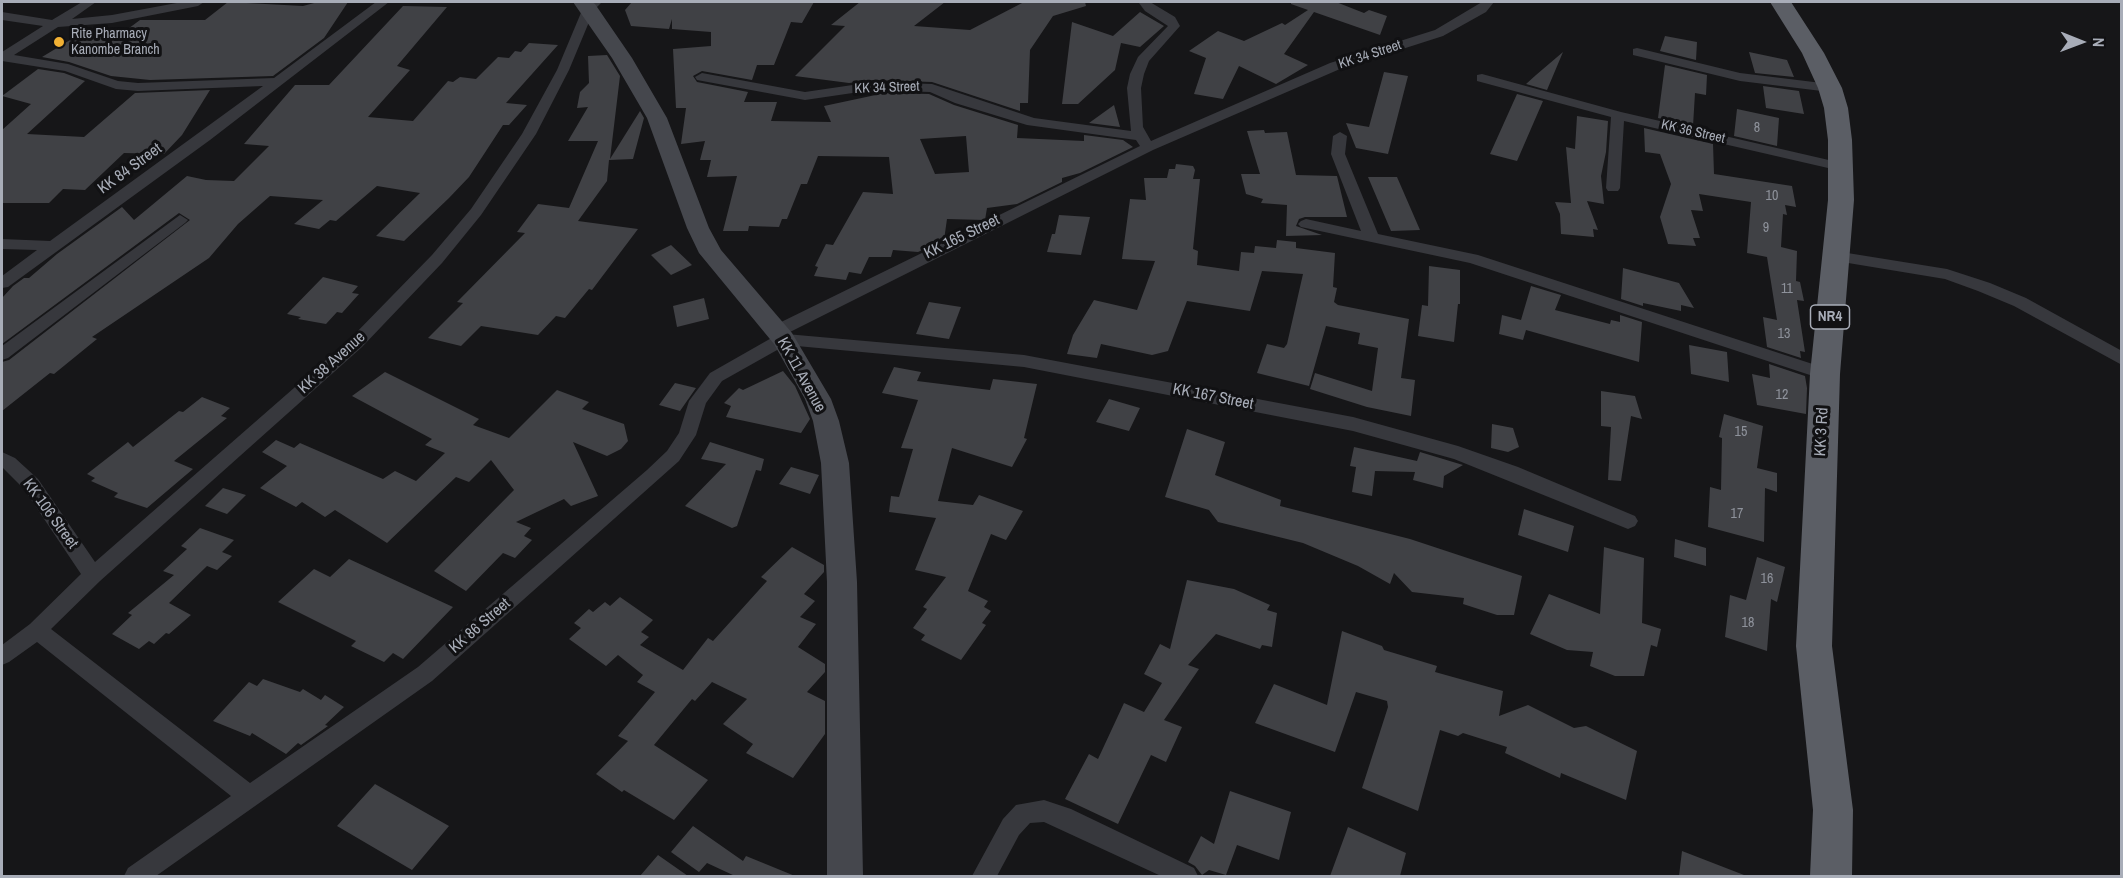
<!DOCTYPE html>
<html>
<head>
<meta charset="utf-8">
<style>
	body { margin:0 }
	#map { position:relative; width:2123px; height:878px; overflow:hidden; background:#161618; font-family:"Archivo Narrow",sans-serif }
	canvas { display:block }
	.frame { position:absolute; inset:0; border:3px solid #a8adb8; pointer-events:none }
	.north { position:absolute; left:2051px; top:12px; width:60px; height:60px; -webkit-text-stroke:4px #111113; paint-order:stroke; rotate:91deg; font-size:16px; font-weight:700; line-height:24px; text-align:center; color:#a8adb8 }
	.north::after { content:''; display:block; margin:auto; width:21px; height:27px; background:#a8adb8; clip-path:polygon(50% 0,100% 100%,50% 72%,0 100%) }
</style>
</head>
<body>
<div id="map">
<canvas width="2123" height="878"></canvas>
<div class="frame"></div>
<div class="north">N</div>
</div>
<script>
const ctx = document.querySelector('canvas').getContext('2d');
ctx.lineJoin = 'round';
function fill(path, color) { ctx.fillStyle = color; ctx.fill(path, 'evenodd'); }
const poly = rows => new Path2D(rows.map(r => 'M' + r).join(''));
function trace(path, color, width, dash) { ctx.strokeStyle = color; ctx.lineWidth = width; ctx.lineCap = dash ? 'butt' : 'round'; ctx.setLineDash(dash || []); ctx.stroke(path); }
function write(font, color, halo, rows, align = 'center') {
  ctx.font = font + ' "Archivo Narrow",sans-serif'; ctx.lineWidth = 6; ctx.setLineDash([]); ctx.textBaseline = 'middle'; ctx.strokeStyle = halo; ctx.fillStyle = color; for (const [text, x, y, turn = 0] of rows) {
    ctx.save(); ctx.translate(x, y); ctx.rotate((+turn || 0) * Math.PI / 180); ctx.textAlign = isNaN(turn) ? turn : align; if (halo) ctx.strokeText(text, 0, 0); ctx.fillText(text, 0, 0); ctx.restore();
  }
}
fill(poly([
	[228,2,303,6,318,2,348,2,324,38,273,76,150,80,111,76,69,62,42,57,80,34,117,37,140,20,205,20],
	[632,2,814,2,802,23,791,22,774,65,757,65,752,80,702,71,693,76,697,82,748,92,744,102,777,102,771,121,831,122,824,106,885,93,929,94,954,105,1018,125,1017,138,1084,141,1084,135,1123,140,1133,147,1080,173,1062,178,1062,182,1017,204,987,208,985,220,947,219,944,240,918,252,893,250,891,257,869,257,861,274,849,272,846,280,814,276,818,267,815,266,826,244,833,245,863,192,893,194,889,157,818,156,807,184,801,184,787,219,782,219,779,227,749,226,748,231,723,231,737,176,707,177,711,160,700,160,705,141,681,144,686,108,676,108,673,49,711,46,711,32,672,29,672,19,669,29,631,26,625,10],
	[966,136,969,172,935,174,920,139],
	[860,2,945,2,914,26,970,30,1024,2,1085,2,1086,6,1053,16,1030,50,1028,103,1020,103,1020,111,932,82,873,80,849,83,795,76,845,26,831,25],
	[1291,2,1336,2,1364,13,1369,10,1387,16,1380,35,1314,12,1284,54,1308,65,1276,84,1239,66,1223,99,1194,94,1206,58,1189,51,1218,31,1244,41,1282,23,1285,25,1308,10,1291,4],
	[403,6,447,7,397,66,410,70,368,117,413,121,448,81,453,82,460,77,476,79,498,57,509,58,515,51,521,52,529,43,558,45,506,103,527,105,509,125,503,125,469,177,449,198,404,241,376,236,420,193,377,186,336,221,330,220,319,229,294,224,323,200,270,196,238,224,209,258,92,337,97,339,54,374,50,373,2,411,2,362,9,360,190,220,179,213,2,344,2,298,13,286,24,278,29,278,57,254,122,207,134,220,187,176,206,180,234,181,269,146,244,144,295,85,329,85],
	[1140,12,1164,26,1140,47,1121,43,1115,70,1078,104,1062,104,1072,22,1113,36],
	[1665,36,1697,42,1696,60,1660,51],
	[1563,52,1547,90,1526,84,1536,75],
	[1749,52,1787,60,1794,77,1755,73],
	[607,55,620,76,610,159,640,111,644,118,633,159,609,160,607,181,578,221,638,229,592,290,589,289,565,318,556,316,538,335,481,326,461,346,428,338,463,303,457,302,525,233,517,232,538,204,569,208,598,141,568,141,588,107,577,108,580,92,589,83,588,56],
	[1665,65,1707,75,1706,95,1695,93,1693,126,1658,118],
	[38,69,64,73,85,81,27,134,84,137,135,93,210,90,182,135,164,154,124,153,85,190,63,189,49,203,2,203,2,130,31,104,2,96],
	[1384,72,1408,76,1388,154,1356,148,1346,123,1369,127],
	[1763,86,1799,91,1804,114,1766,108],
	[1517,94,1543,101,1517,161,1490,154],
	[1114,105,1120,127,1089,123],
	[1737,109,1779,118,1777,146,1734,136],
	[1577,116,1608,121,1606,152,1601,176,1604,204,1587,201,1598,230,1593,229,1594,237,1561,234,1560,214,1555,202,1571,203,1566,147,1575,149],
	[1644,128,1713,144,1714,174,1792,186,1796,207,1785,205,1787,215,1783,214,1781,247,1797,251,1796,281,1800,282,1804,301,1797,300,1805,352,1800,351,1801,358,1767,347,1763,317,1777,320,1767,257,1747,253,1751,202,1699,194,1703,211,1691,210,1700,238,1693,238,1696,246,1668,244,1660,217,1671,184,1660,154,1645,152],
	[1264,130,1265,133,1287,132,1296,175,1337,176,1347,217,1305,217,1299,219,1296,226,1322,235,1286,236,1287,205,1261,203,1263,199,1246,194,1241,174,1260,174,1247,131],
	[1176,164,1193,166,1195,170,1193,179,1200,179,1193,249,1198,251,1197,265,1239,271,1241,252,1254,253,1255,246,1276,248,1277,240,1296,242,1296,248,1335,253,1333,287,1337,288,1334,302,1338,305,1409,319,1401,378,1415,380,1411,416,1367,407,1310,389,1315,373,1372,391,1378,348,1358,344,1360,333,1326,326,1309,386,1257,373,1267,344,1284,348,1287,344,1303,274,1262,271,1250,311,1187,301,1168,351,1152,355,1101,344,1097,358,1067,354,1073,335,1094,300,1137,310,1155,261,1122,259,1130,199,1146,200,1144,178,1167,178,1169,169,1175,169],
	[1368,177,1397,177,1420,230,1391,231],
	[1059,215,1090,217,1081,255,1047,252,1052,234,1055,234],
	[671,245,692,265,671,275,651,255],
	[1429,266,1460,270,1460,304,1458,304,1454,342,1418,336,1422,305,1428,306],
	[1623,268,1679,283,1694,308,1681,305,1681,311,1643,303,1643,306,1621,299],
	[323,277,358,286,352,293,359,294,342,313,337,312,326,324,298,319,301,317,287,314],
	[1531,286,1561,295,1555,310,1610,324,1611,320,1620,322,1620,315,1642,322,1639,362,1526,330,1523,340,1499,334,1502,315,1521,320],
	[704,298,709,319,677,327,673,306],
	[929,302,961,307,949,339,916,334],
	[1689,345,1727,352,1729,382,1691,374],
	[1769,364,1805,376,1807,388,1806,414,1757,405,1752,374,1770,378],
	[894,367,921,372,917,381,990,390,993,379,1037,384,1024,438,1027,439,1012,467,952,448,938,501,973,505,979,495,1023,511,1006,540,991,534,968,591,988,601,984,607,991,611,982,623,986,625,961,660,921,640,925,635,913,628,927,609,923,607,946,577,915,570,936,518,889,512,891,496,899,497,913,449,901,448,918,400,882,393],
	[783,371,795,386,810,419,801,433,726,417,731,406,724,403,739,388,743,390],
	[385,372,479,419,473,425,509,438,557,390,589,402,582,409,624,424,628,441,621,449,607,456,573,442,598,496,571,506,564,499,516,522,531,528,524,536,532,540,515,558,503,553,466,591,434,571,514,490,491,460,469,482,456,477,387,543,335,510,325,517,302,502,296,507,260,488,287,466,262,452,276,440,294,448,300,443,383,479,395,471,416,481,445,453,425,445,432,439,352,396],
	[675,383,696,388,680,411,659,405],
	[1601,391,1635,396,1642,419,1631,416,1621,481,1608,480,1611,427,1601,426],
	[202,397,230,408,221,416,227,418,174,461,193,469,147,508,114,497,118,493,91,481,95,478,87,474,128,442,133,447,179,411,183,412],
	[1109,399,1140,408,1129,431,1096,422],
	[1724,414,1763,426,1757,468,1777,473,1777,492,1765,488,1764,542,1708,527,1710,487,1721,490,1722,438,1719,437],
	[1492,424,1513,428,1519,447,1508,452,1491,448],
	[1187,429,1225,442,1215,475,1281,500,1280,506,1410,539,1522,576,1514,615,1497,615,1463,604,1464,598,1412,592,1394,573,1390,584,1358,566,1303,543,1218,522,1209,510,1165,497],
	[710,442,764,459,761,471,756,470,737,526,732,528,685,506,726,464,701,459],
	[1354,447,1417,461,1420,452,1463,465,1444,476,1443,488,1413,480,1415,472,1375,471,1372,496,1352,492,1356,467,1350,466],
	[791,467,819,475,810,494,779,484],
	[223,488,246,495,227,514,205,506],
	[1524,509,1574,526,1568,552,1518,535],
	[200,528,234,540,222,552,232,556,217,570,207,566,169,603,191,615,169,634,166,633,154,644,149,641,139,649,112,634,132,615,128,613,174,575,163,571,187,549,181,546],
	[1675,539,1706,548,1706,566,1674,557],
	[792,547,824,565,824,572,804,594,815,601,800,617,816,624,798,647,825,664,825,672,807,692,825,701,825,734,793,778,746,753,753,744,723,724,747,699,712,682,695,701,692,699,654,745,708,780,674,820,624,790,622,792,596,774,628,741,618,736,655,692,637,682,643,675,618,655,606,666,569,639,581,628,574,623,589,609,593,612,605,602,610,606,620,597,653,620,641,632,649,637,640,645,683,670,708,638,713,641,767,581,761,577],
	[1604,547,1644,558,1642,623,1661,629,1657,647,1651,645,1644,676,1615,676,1590,666,1593,652,1567,650,1530,634,1549,594,1600,614],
	[1757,557,1785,567,1777,602,1771,599,1767,651,1725,637,1730,595,1746,600],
	[349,559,453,607,403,659,393,653,384,662,351,646,356,641,278,602,314,569,330,577],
	[1187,580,1234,589,1270,605,1267,610,1277,613,1272,647,1262,645,1260,649,1216,634,1188,665,1199,669,1164,720,1182,727,1166,762,1151,755,1118,824,1065,799,1089,754,1098,759,1124,703,1144,712,1162,683,1144,674,1160,644,1170,649],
	[1342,631,1382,646,1384,650,1437,666,1435,672,1503,691,1499,716,1528,705,1574,728,1586,726,1637,751,1626,800,1561,773,1560,778,1505,753,1507,747,1463,733,1458,736,1440,730,1418,811,1362,788,1388,707,1387,701,1356,692,1335,752,1255,723,1274,684,1327,705],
	[263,679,300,692,303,689,321,700,325,695,344,707,325,725,328,726,301,745,298,743,286,754,252,733,250,736,213,721,249,682,257,686],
	[375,784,449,826,412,870,337,826],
	[1230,791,1291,812,1279,860,1237,845,1226,875,1209,870,1202,875,1195,866,1188,862,1201,836,1214,844],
	[693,826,743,861,746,856,795,876,735,876,707,863,699,872,671,852],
	[1348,827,1406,853,1400,876,1330,876],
	[1682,851,1744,875,1744,876,1679,876],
	[658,855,688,876,640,876]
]), '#404145');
fill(poly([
	[82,2,96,2,72,19,112,15,182,2,204,2,198,6,112,23,58,27,14,55,68,64,118,81,138,83,274,78,376,2,389,2,210,140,8,287,2,288,2,276,37,250,2,249,2,239,50,241,263,86,138,91,116,89,65,71,2,61,2,52,43,26,2,20,2,12,52,20,82,2],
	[589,2,602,2,594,10,569,70,536,134,481,215,442,263,362,347,100,581,51,629,250,783,418,667,647,470,667,451,679,433,689,401,710,373,775,336,769,331,771,327,1140,146,1136,140,1027,125,955,103,930,92,873,90,805,100,697,80,695,77,702,73,805,92,873,82,932,84,1034,118,1131,131,1127,88,1130,74,1138,57,1168,26,1145,11,1139,3,1150,2,1175,17,1180,26,1149,61,1144,74,1141,88,1143,127,1151,141,1330,63,1435,30,1482,2,1494,2,1486,12,1443,36,1340,69,1153,150,786,334,1024,355,1353,417,1458,446,1518,467,1635,516,1638,521,1635,526,1628,529,1454,459,1353,431,1024,367,786,345,722,381,706,403,696,435,679,461,432,681,156,876,124,876,128,868,231,796,37,642,9,662,2,665,2,645,30,624,81,574,24,489,2,467,2,452,15,458,38,479,95,562,350,339,432,255,471,209,522,134,557,70,583,8,589,2],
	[1637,48,1740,73,1830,84,1837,88,1830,92,1740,81,1633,55,1633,49,1637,48],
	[1482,74,1621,112,1846,164,1848,167,1841,171,1624,121,1620,188,1618,191,1608,191,1606,188,1611,117,1477,81,1477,75,1482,74],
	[1340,132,1347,136,1345,154,1378,234,1478,255,1831,370,1834,374,1825,380,1819,378,1470,263,1301,227,1298,224,1301,221,1306,219,1361,231,1331,154,1333,136,1340,132],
	[180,215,188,220,185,223,8,358,2,360,2,346,180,215],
	[1835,251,1947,269,1990,283,2026,298,2122,351,2122,365,2014,306,1978,291,1945,279,1830,260,1827,256,1835,251],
	[1044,800,1071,809,1194,868,1198,876,1161,876,1044,822,1030,823,1019,835,997,876,972,876,1003,819,1016,805,1044,800]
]), '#37383d');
fill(poly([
	[573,2,592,2,595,4,632,58,667,118,709,228,721,250,792,333,831,399,839,421,849,463,857,582,863,876,827,876,827,582,821,463,813,421,805,399,774,344,699,253,687,228,647,118,612,58,573,2]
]), '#45474d');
fill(poly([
	[1770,2,1791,2,1824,53,1842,88,1848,108,1852,140,1854,200,1840,374,1832,646,1853,810,1852,876,1810,876,1813,810,1796,646,1810,374,1828,200,1828,140,1824,108,1818,88,1802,53,1770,2]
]), '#5b5e65');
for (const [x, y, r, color] of [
	[59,42,6,"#f2b134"]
]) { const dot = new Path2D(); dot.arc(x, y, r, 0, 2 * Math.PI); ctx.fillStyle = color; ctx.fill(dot); trace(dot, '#111113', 2); }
write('14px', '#a8adb8', '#111113', [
	["Rite Pharmacy",71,34],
	["Kanombe Branch",71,50]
], 'left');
write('14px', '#a8adb8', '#111113', [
	["KK 34 Street",1370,55,-18],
	["KK 34 Street",887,88,-2],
	["KK 36 Street",1693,132,13]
]);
write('14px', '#8e929b', null, [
	["8",1757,128],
	["10",1772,196],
	["9",1766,228],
	["11",1787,289],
	["13",1784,334],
	["12",1782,395],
	["15",1741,432],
	["17",1737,514],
	["16",1767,579],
	["18",1748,623]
]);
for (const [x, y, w] of [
	[1830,317,39]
]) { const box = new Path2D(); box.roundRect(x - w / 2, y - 12, w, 24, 4.5); ctx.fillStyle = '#111113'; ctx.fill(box); trace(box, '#a8adb8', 1.5); }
write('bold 15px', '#a8adb8', null, [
	["NR4",1830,317]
]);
write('16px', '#a8adb8', '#111113', [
	["KK 84 Street",130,169,-36],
	["KK 165 Street",962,237,-26],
	["KK 38 Avenue",332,363,-42],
	["KK 11 Avenue",801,375,61],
	["KK 167 Street",1213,397,11],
	["KK 3 Rd",1822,432,-87],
	["KK 106 Street",50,514,54],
	["KK 86 Street",480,626,-41]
]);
</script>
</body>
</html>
